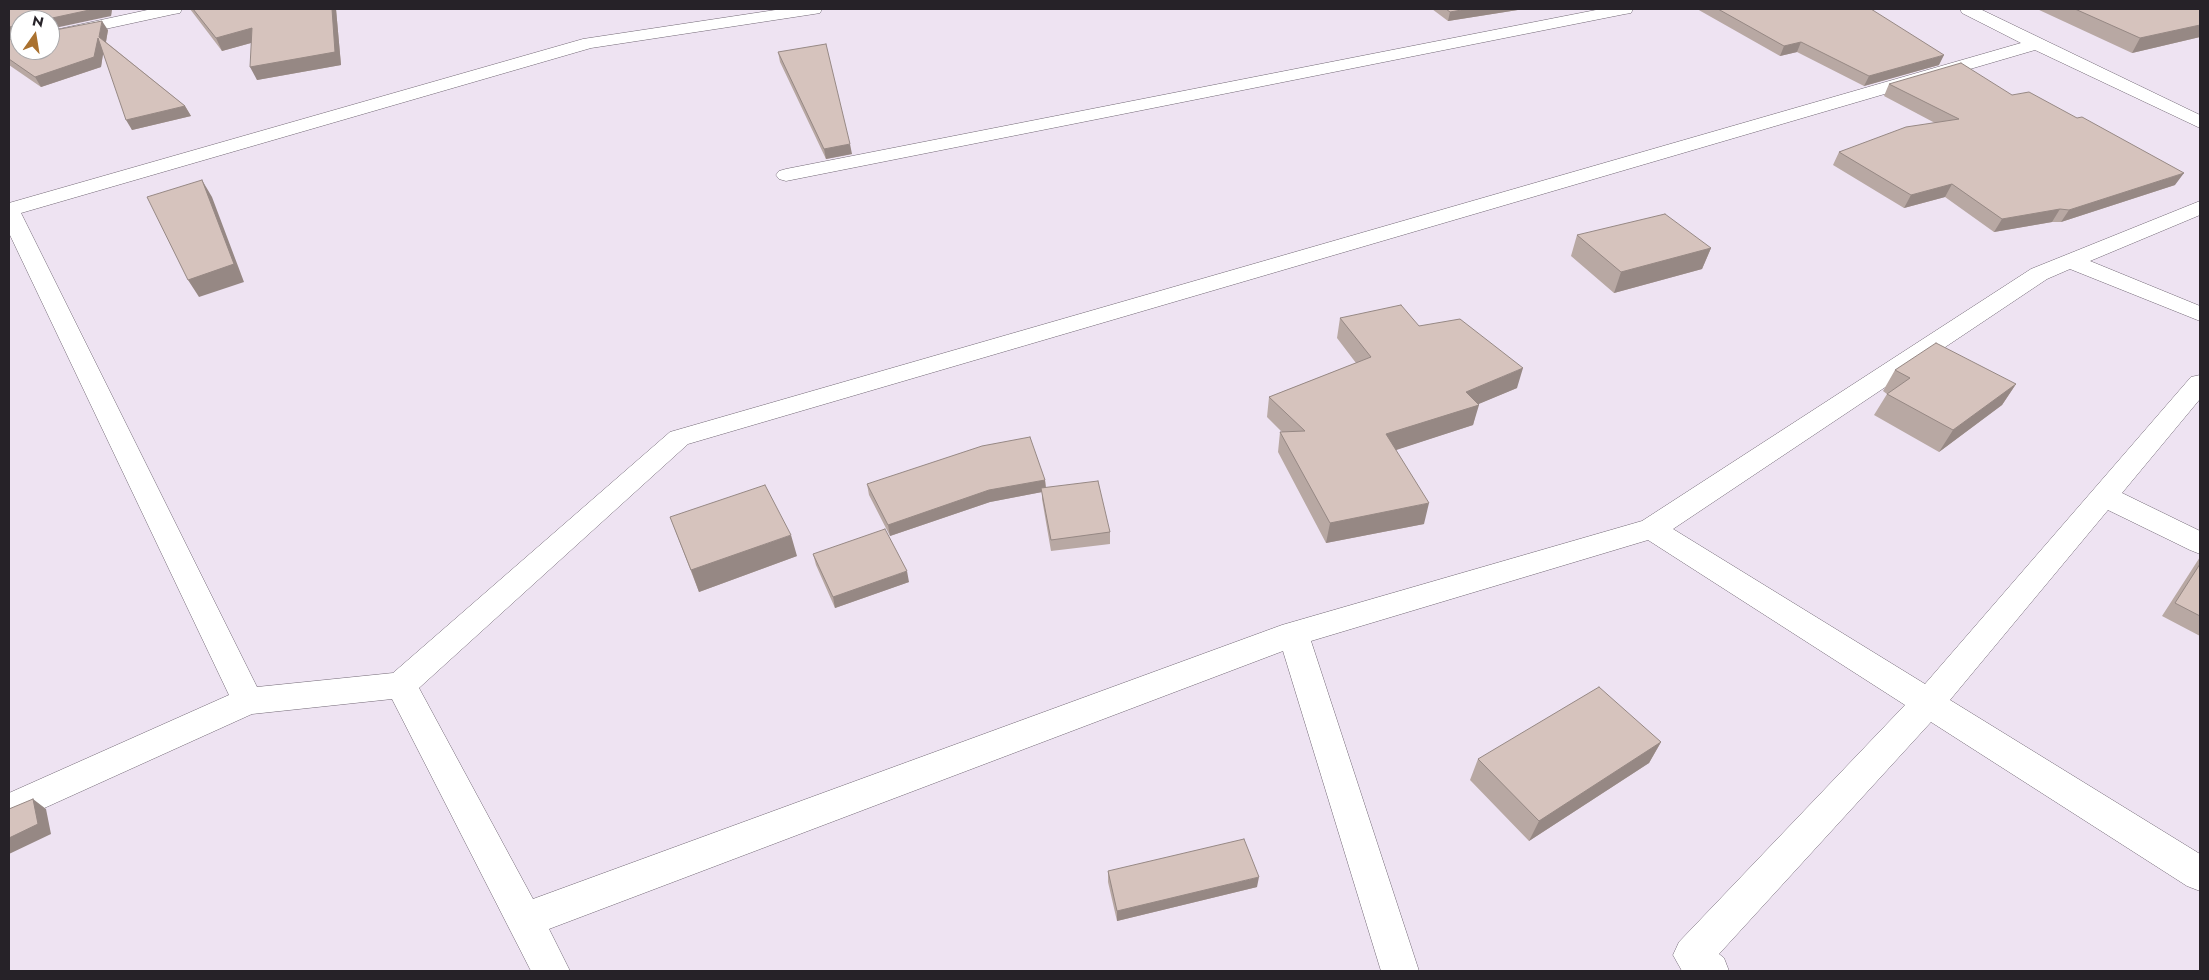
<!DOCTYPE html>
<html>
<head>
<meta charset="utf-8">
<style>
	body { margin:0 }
	#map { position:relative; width:2209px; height:980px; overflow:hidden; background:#eee3f2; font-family:Jost,sans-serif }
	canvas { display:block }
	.frame { position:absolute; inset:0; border:10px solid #262228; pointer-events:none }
	.north { position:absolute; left:10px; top:10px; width:50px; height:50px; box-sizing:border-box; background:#fff; border:1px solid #a8a7a9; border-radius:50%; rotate:13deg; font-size:14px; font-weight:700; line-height:20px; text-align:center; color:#262228 }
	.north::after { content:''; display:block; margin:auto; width:18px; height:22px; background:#aa712f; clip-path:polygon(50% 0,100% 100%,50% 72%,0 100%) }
</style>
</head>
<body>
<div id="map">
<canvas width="2209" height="980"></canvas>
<div class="frame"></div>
<div class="north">N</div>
</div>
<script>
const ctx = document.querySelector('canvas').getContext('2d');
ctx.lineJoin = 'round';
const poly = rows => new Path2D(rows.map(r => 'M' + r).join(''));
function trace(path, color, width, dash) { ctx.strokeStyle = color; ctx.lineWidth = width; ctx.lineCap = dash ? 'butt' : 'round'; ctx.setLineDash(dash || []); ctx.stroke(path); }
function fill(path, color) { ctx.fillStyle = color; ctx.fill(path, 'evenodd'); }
const minor = poly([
	[152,9,182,9,180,13,174,14,50,41,50,31,152,9],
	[782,9,822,9,820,13,814,14,591,48,21,213,257,687,393,673,670,432,2021,43,1962,13,1960,9,1980,9,2200,115,2200,128,2035,50,688,444,419,688,533,899,1282,625,1642,521,2031,269,2200,201,2200,215,2090,261,2200,306,2200,321,2070,269,2047,279,1673,529,1925,684,2191,377,2200,375,2200,399,2122,493,2200,531,2200,554,2190,550,2108,510,1950,700,2200,854,2200,891,2187,886,1931,722,1719,954,1724,958,1729,971,1682,971,1673,955,1679,942,1905,705,1648,540,1311,641,1419,971,1381,971,1283,651,549,929,570,971,531,971,392,699,252,714,9,824,9,793,229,695,9,233,9,203,583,39,782,9],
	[1601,9,1633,9,1631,13,1625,14,786,181,779,179,776,175,779,171,786,169,1601,9]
]);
trace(minor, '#726875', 1);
fill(minor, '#fff');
fill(poly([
	[9,9,112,9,111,16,50,20,20,50,108,30,106,42,185,106,191,116,132,130,103,53,101,67,41,87,9,65,9,40,15,38,15,37,9,39],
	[190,9,336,9,341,65,257,80,251,43,222,51],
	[1432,9,1524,9,1448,21],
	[1697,9,1871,9,1939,65,1864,86,1797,52,1780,56],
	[2037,9,2200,9,2200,37,2132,53],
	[778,52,852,154,826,159,780,62],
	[1889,84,2012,95,2175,185,2061,222,2052,222,1994,232,1945,197,1904,208,1833,165,1839,152,1935,123,1884,96],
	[1577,235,1711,248,1702,269,1614,293,1571,256],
	[1340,318,1419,326,1517,388,1478,404,1473,425,1395,450,1424,524,1326,543,1278,452,1280,432,1282,432,1267,417,1269,397,1356,363,1337,338],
	[1895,370,2016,384,2002,405,1939,452,1874,415,1887,394,1883,391],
	[1045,480,1046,487,1110,532,1110,544,1051,551,1042,499,1042,492,990,502,890,536,869,495,867,484],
	[670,517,797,556,699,592],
	[813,554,909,582,835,608,816,565],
	[2200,557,2200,636,2162,616],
	[1661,742,1649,763,1529,841,1470,780,1478,759],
	[1108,871,1257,887,1117,921,1108,882]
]), '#b8a8a3');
fill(poly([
	[94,9,112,9,111,16,50,29,50,20,43,20],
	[332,9,336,9,341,65,257,80,250,67],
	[1467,9,1524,9,1448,21,1450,12],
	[102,21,108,30,105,47,99,37],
	[2200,25,2200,37,2132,53,2140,38],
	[15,26,20,36,9,39,9,27],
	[252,28,258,41,222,51,216,38],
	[98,38,104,48,101,67,41,87,35,77],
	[1801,42,1797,52,1780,56,1784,46],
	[1944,55,1939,65,1864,86,1869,76],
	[185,106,191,116,132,130,126,120],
	[850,144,852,154,826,159,824,149],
	[2184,173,2175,185,2061,222,2069,210],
	[202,180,212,197,244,282,199,297,188,280],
	[1952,184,1945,197,1904,208,1911,195],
	[2060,209,2052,222,1994,232,2002,219],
	[1711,248,1702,269,1614,293,1621,272],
	[1523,368,1517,388,1474,406,1479,405,1473,425,1381,455,1386,434,1466,392],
	[2016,384,2002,405,1939,452,1953,430],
	[1045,480,1046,492,1041,488,1042,492,990,502,890,536,888,525,989,490],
	[1429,503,1424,524,1326,543,1330,523],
	[791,535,797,556,699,592,691,570],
	[907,571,909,582,835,608,833,597],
	[1661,742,1649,763,1529,841,1539,821],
	[33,799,46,809,51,834,9,854,9,838],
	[1259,877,1257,887,1117,921,1117,911]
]), '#968884');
const building = poly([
	[9,9,94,9,43,20,20,20,20,50,50,50,50,31,102,21,99,37,185,106,126,120,98,38,94,57,35,77,9,59,9,40,15,38,15,26,9,27,9,9],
	[193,9,332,9,335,52,250,67,252,28,216,38,193,9],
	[1446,9,1467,9,1450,12,1446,9],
	[1718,9,1871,9,1944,55,1869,76,1801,42,1784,46,1718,9],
	[2075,9,2200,9,2200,25,2140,38,2075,9],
	[826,44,850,144,824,149,778,52,826,44],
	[1961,63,2012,95,2029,92,2077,118,2082,117,2184,173,2069,210,2060,209,2002,219,1952,184,1911,195,1839,152,1906,127,1959,119,1889,84,1961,63],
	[202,180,234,264,188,280,147,197,202,180],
	[1665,214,1711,248,1621,272,1577,235,1665,214],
	[1401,305,1419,326,1460,319,1523,368,1466,392,1479,405,1386,434,1429,503,1330,523,1280,432,1305,431,1269,397,1371,357,1340,318,1401,305],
	[1936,343,2016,384,1953,430,1887,394,1910,378,1895,370,1936,343],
	[1030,437,1045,480,989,490,888,525,867,484,982,446,1030,437],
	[1098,481,1110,532,1051,540,1041,488,1098,481],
	[765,485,791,535,691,570,670,517,765,485],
	[885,529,907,571,833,597,813,554,885,529],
	[2200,564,2200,616,2175,603,2200,564],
	[1599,687,1661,742,1539,821,1478,759,1599,687],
	[33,799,38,824,9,838,9,809,33,799],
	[1244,839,1259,877,1117,911,1108,871,1244,839]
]);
fill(building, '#d6c3bd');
trace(building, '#968884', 1);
</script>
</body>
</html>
